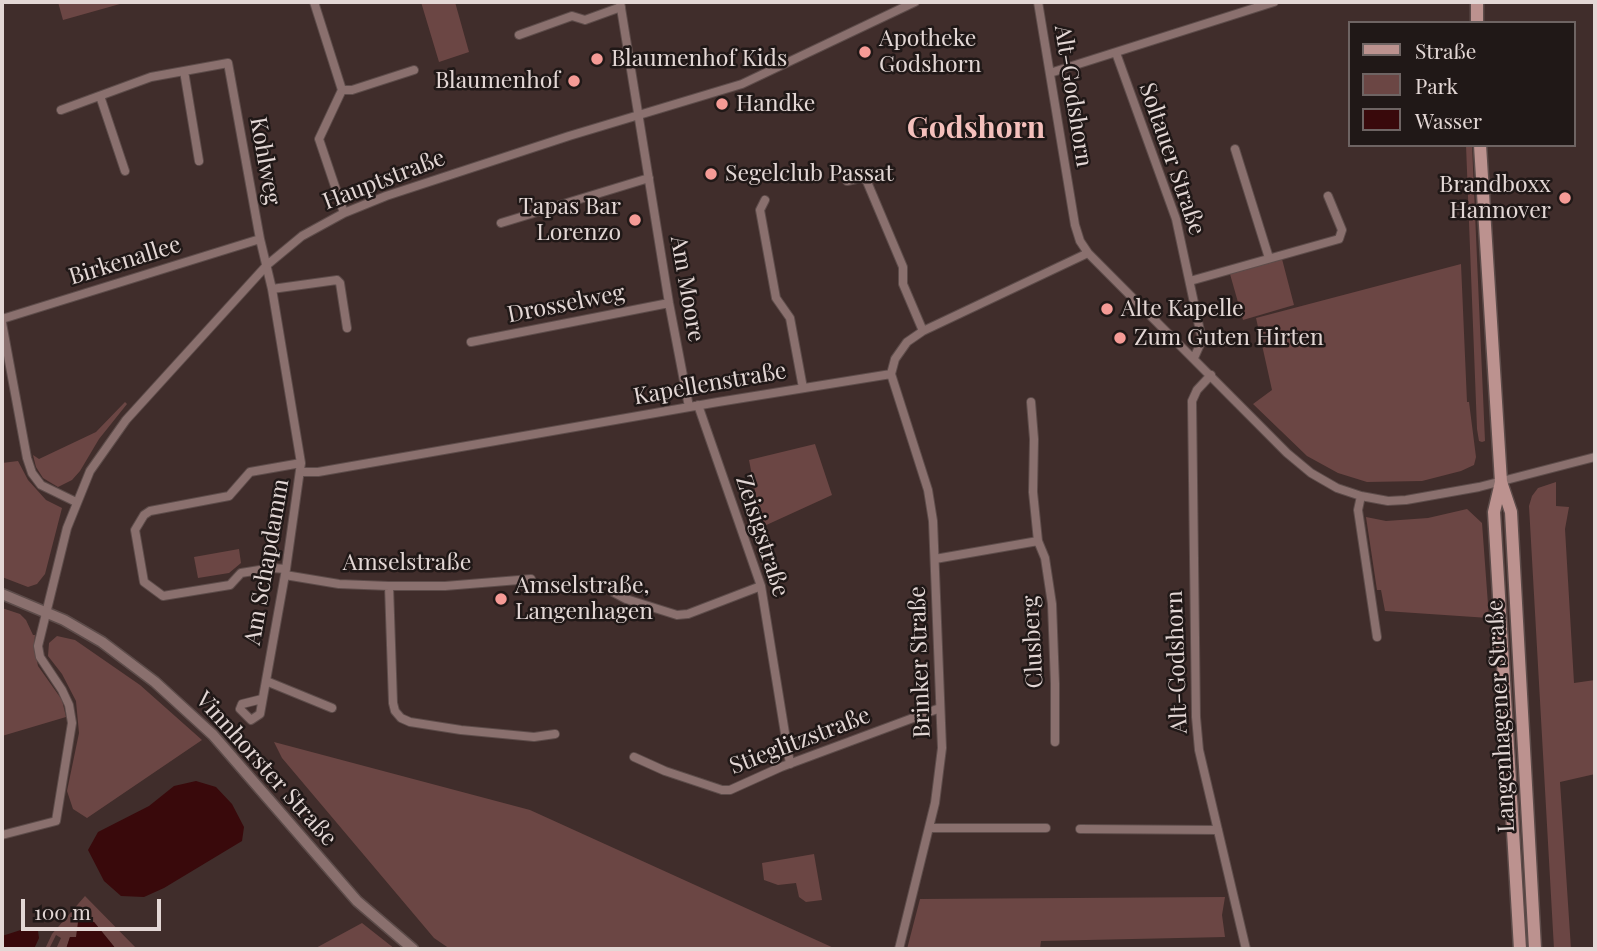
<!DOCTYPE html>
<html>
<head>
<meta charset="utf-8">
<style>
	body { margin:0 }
	#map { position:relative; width:1597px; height:951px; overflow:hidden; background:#402d2b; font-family:"Playfair Display",serif }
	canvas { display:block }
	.frame { position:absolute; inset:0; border:4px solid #e3d7d5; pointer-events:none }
	.legend { position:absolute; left:1348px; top:21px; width:228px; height:126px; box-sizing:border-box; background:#201817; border:2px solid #6e6463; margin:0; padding:9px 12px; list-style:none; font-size:21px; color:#e3d7d5 }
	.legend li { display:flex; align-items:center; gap:14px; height:35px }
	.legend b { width:35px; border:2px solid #6e6463 }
	.scale { position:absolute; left:21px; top:899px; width:140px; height:32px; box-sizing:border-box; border:4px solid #e3d7d5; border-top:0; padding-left:9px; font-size:21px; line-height:24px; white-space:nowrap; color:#e3d7d5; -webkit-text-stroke:5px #201817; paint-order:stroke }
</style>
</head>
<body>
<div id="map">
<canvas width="1597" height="951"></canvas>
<div class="frame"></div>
<ul class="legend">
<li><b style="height:9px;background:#bc928f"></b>Straße</li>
<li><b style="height:19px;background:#6b4644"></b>Park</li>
<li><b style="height:19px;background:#39090b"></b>Wasser</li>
</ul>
<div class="scale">100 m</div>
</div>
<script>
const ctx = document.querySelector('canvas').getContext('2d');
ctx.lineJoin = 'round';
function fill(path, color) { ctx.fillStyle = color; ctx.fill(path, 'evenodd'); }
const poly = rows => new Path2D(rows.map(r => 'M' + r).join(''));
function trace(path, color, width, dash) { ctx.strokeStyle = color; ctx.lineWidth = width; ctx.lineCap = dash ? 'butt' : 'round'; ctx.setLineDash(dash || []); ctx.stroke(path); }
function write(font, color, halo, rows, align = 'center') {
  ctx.font = font + ' "Playfair Display",serif'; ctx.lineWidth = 5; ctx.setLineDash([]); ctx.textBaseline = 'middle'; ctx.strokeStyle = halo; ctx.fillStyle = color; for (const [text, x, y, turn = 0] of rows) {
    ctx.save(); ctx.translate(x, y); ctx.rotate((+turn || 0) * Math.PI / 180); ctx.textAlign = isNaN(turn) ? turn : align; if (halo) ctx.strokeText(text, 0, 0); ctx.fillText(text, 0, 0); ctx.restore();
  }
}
fill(poly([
	[58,2,127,2,63,20],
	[421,2,455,2,469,52,439,62],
	[1466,145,1472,145,1485,441,1482,442,1479,441,1477,429],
	[1282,259,1294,305,1243,320,1230,274],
	[1461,264,1467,402,1469,402,1476,457,1474,465,1461,471,1422,481,1367,482,1338,473,1307,456,1253,404,1272,390,1256,318],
	[125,402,127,404,99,439,80,471,72,480,58,487,43,478,36,467,33,455,39,459,96,432],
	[815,444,832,495,762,527,749,460],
	[18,461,28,480,46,500,62,508,45,574,37,584,28,587,2,577,2,463],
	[1556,482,1556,506,1569,507,1565,529,1574,683,1595,680,1595,774,1560,782,1571,949,1554,949,1529,506,1532,496,1538,488],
	[1467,509,1482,523,1489,618,1385,611,1381,590,1377,590,1366,517,1386,521,1428,518],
	[239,549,241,563,229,573,198,578,194,557],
	[2,608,20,614,26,620,33,635,35,635,34,647,38,666,62,700,66,717,2,736],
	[57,636,75,640,140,685,202,740,87,818,73,809,67,791,79,733,76,701,62,674,48,656,49,643],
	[274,742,530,810,836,949,450,949,434,938,282,758],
	[814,854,822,900,806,902,799,897,796,883,778,885,764,880,762,863],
	[85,896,137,949,116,949,94,922,76,937,70,937,66,949,56,949,61,938,56,935,49,949,45,949,52,934],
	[1225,897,1222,915,1225,937,1041,941,1040,949,907,949,920,899],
	[362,923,395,949,314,949]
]), '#6b4644');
fill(poly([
	[196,781,216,787,232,804,244,827,242,841,164,888,144,897,121,896,104,881,88,850,98,832,149,806,174,786],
	[85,920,94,922,116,949,66,949,70,937,76,937,78,922],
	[27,928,33,928,38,931,39,938,34,949,2,949,2,936]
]), '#39090b');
const minor = poly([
	[314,2,342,90,319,139,344,213],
	[620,2,669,303,689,407],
	[1038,2,1075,225,1080,241,1088,253,1287,453,1311,473,1337,488,1361,496,1388,501,1406,500,1479,487,1595,457],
	[519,35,572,16,585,20,621,7],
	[1116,53,1176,219,1202,340,1194,358],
	[184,71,199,161],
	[1050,73,1274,2],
	[342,90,352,90,414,70],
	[100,96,125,171],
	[61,110,151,77,228,63,260,239,272,289,301,463,286,569,260,714,251,720,240,709,242,704,262,699],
	[1235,149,1269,258],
	[865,177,903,267,903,284,923,331],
	[847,181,880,174],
	[765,200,760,210,776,298,790,318,803,388],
	[501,223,649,178],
	[1190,281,1339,239,1342,230,1328,196],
	[272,289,337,280,340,283,347,328],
	[2,319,260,239],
	[2,323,27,458,32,473,41,485,76,502],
	[471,342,669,303],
	[891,374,928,490,933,521,942,748,935,803,899,949],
	[891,374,895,359,907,342,923,331,1088,253],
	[1211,375,1197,390,1192,401,1196,717,1199,750,1246,949],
	[1031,402,1034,439,1033,492,1038,541,1045,558,1052,604,1055,684,1055,742],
	[698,405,761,586,790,764],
	[302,472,318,472,718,402,891,374],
	[1361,496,1358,510,1377,637],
	[935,559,1038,541],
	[286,569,272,568,241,573,230,585,163,596,144,582,135,530,144,515,150,511,229,496,250,472,301,463],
	[285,575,339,584,389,586,445,586,531,579],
	[389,586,393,703,395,711,401,718,410,722,461,730,534,737,555,734],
	[613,592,626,599,677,615,688,614,761,586],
	[266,681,332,708],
	[634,757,665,771,722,790,730,790,781,767,940,708],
	[929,828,1046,828],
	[1080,829,1218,830],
	[2,835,56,821,72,723,69,705,62,690,40,657,38,646,67,528,90,471,126,420,267,265,302,236,344,213,386,196,569,136,742,84,915,2]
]);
const tertiary = poly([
	[2,594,64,620,102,642,155,682,213,735,357,901,413,949]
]);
const secondary = poly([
	[1477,2,1477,23],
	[1480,145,1501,482,1511,512,1535,949],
	[1501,482,1494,512,1520,949]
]);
trace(minor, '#5d4c4a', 10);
trace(tertiary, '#5d4c4a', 13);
trace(secondary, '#5d4c4a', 15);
trace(minor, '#8a706e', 8);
trace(tertiary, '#8a706e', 10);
trace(secondary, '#bc928f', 12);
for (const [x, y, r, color] of [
	[865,52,7,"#f59b96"],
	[597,59,7,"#f59b96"],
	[574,81,7,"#f59b96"],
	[722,104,7,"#f59b96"],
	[711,174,7,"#f59b96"],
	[1565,198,7,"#f59b96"],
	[635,220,7,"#f59b96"],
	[1107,309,7,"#f59b96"],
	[1120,338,7,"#f59b96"],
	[501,599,7,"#f59b96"]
]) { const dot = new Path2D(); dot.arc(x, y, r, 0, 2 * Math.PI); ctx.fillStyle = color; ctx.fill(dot); trace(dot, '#201817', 2.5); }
write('23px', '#e3d7d5', '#201817', [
	["Apotheke",879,39],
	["Godshorn",879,65],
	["Blaumenhof Kids",611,59],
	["Blaumenhof",560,81,"right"],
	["Handke",736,104],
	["Segelclub Passat",725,174],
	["Brandboxx",1551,185,"right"],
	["Hannover",1551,211,"right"],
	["Tapas Bar",621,207,"right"],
	["Lorenzo",621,233,"right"],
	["Alte Kapelle",1121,309],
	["Zum Guten Hirten",1134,338],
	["Amselstraße,",515,586],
	["Langenhagen",515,612]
], 'left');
write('23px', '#e3d7d5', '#201817', [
	["Alt-Godshorn",1073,96,81],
	["Soltauer Straße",1172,159,71],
	["Kohlweg",265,161,80],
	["Hauptstraße",384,180,-21],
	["Birkenallee",125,261,-17],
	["Am Moore",687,289,80],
	["Drosselweg",566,304,-11],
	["Kapellenstraße",710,384,-10],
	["Zeisigstraße",762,536,72],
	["Am Schapdamm",267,562,-80],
	["Amselstraße",407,563],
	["Clusberg",1033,642,-93],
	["Brinker Straße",920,662,-92],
	["Alt-Godshorn",1177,662,-92],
	["Langenhagener Straße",1501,716,-93],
	["Stieglitzstraße",800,741,-21],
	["Vinnhorster Straße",266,769,48]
]);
write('bold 30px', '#f4c0bc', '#201817', [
	["Godshorn",976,129]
]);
</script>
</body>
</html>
